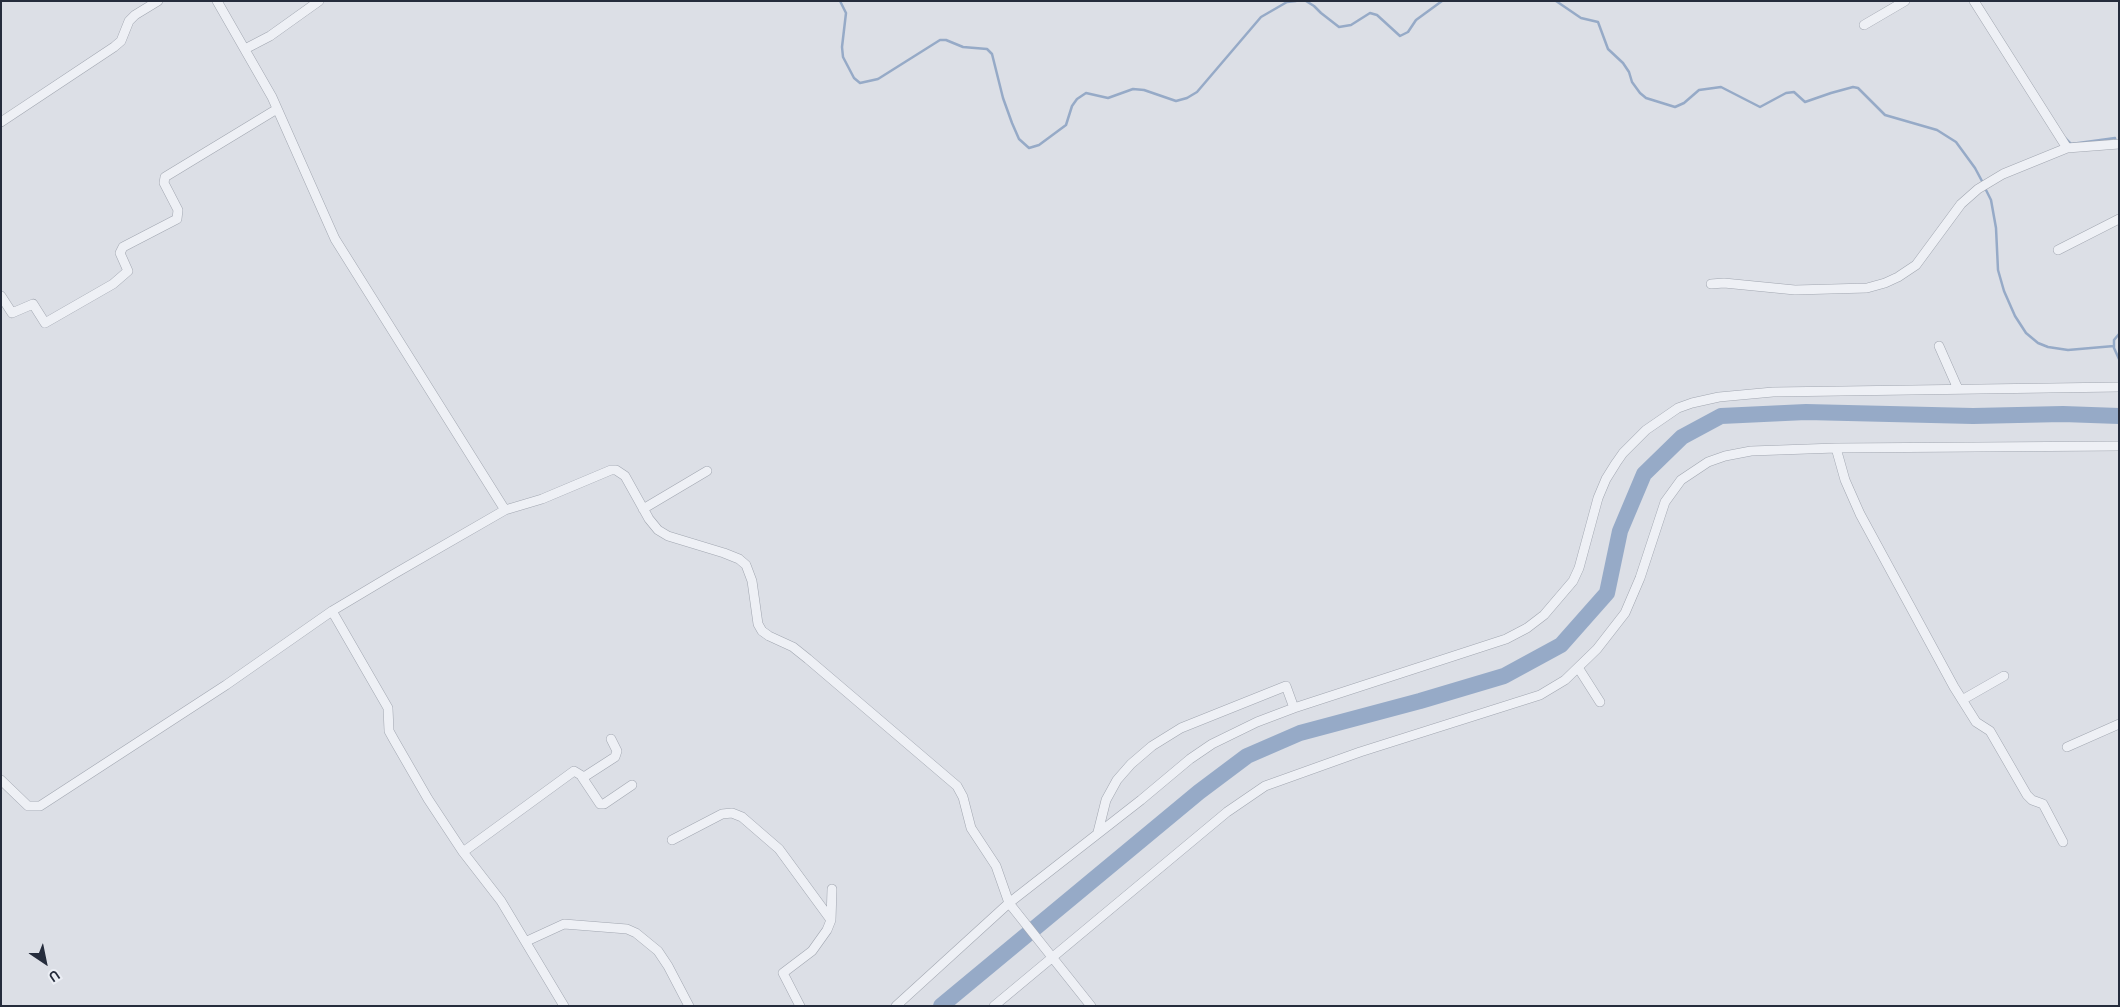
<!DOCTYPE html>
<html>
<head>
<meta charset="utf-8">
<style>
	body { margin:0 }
	#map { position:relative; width:2120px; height:1007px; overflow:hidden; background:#dcdfe6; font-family:Overpass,sans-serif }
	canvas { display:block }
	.frame { position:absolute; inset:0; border:2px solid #252c3c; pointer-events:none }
	.north { position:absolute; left:20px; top:937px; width:50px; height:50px; -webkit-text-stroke:4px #ebeef4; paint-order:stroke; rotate:146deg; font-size:14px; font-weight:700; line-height:20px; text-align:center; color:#252c3c }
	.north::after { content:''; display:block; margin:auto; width:18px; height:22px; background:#252c3c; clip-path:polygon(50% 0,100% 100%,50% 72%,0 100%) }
</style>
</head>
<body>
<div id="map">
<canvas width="2120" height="1007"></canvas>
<div class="frame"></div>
<div class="north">U</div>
</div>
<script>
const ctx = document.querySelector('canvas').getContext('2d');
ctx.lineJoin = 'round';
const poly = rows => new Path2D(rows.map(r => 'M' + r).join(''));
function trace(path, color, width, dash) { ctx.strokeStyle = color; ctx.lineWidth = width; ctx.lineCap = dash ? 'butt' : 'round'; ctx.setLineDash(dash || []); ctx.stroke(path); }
trace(poly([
	[840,1,846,13,842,47,843,57,854,78,860,83,878,79,940,40,946,40,963,47,987,49,992,54,1003,98,1012,123,1019,139,1029,148,1039,145,1066,125,1072,106,1077,99,1086,93,1108,98,1133,89,1144,90,1176,101,1187,98,1197,92,1261,17,1287,2,1296,1],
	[1306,1,1314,6,1321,13,1339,27,1351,25,1370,13,1377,15,1400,36,1408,32,1416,20,1442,1],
	[1556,1,1581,18,1598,22,1608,49,1623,63,1629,72,1632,82,1640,93,1646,98,1675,107,1684,103,1699,90,1721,87,1760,107,1786,93,1794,92,1805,102,1831,93,1853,87,1858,88,1885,115,1937,130,1956,142,1975,168,1983,183],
	[2065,138,2071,144,2115,138,2116,142],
	[1985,188,1991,200,1996,228,1998,270,2004,291,2015,316,2026,333,2038,343,2048,347,2068,350,2114,346],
	[2119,334,2114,340,2114,348,2119,359]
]), '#96aac7', 2.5);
trace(poly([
	[941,1006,1199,792,1247,756,1300,733,1420,701,1504,676,1561,645,1607,593,1620,531,1644,474,1682,437,1721,416,1806,412,1973,416,2063,414,2119,416]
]), '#96aac7', 16);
const minor = poly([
	[217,1,272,97,335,239,505,510],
	[1974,1,2067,148],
	[1864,25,1905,1],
	[245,49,270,36,319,1],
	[1,122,114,47,121,41,129,21,135,15,158,1],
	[2058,250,2119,219],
	[1711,284,1724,283,1795,290,1867,288,1885,283,1898,277,1916,265,1961,204,1978,189,2003,174,2067,148,2119,144],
	[1,296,12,313,33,304,45,323,113,284,128,271,120,253,123,247,177,219,178,210,164,183,165,177,277,109],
	[1939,346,1958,389],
	[1836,448,1845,480,1860,514,1954,687,1976,722,1990,731,2027,795,2032,800,2043,804,2063,842],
	[643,509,707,471],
	[332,611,388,708,389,731,394,740,428,799,463,852,501,901,564,1006],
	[1579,669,1600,702],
	[1962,700,2004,676],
	[2067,747,2119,724],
	[582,777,600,804,604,804,632,785],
	[1,780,28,806,40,806,226,685,332,611,394,574,505,510,542,499,611,470,616,470,625,476,649,519,658,530,668,536,724,553,739,559,746,565,752,581,758,624,762,631,769,636,793,647,808,659,957,786,963,797,971,828,996,866,1009,903,1091,1006],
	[1098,832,1106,800,1117,780,1131,764,1152,746,1181,728,1286,686,1294,708],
	[672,840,722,814,732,813,742,817,779,849,831,920],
	[463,852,574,771,584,777,615,757,617,751,611,739],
	[527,941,564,924,627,929,636,933,658,951,668,966,689,1006],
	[800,1006,783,973,812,951,827,930,831,920,832,889],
	[896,1006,1009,903,1141,800,1190,759,1212,744,1257,722,1294,708,1506,639,1527,628,1544,615,1573,581,1579,568,1598,498,1606,479,1616,463,1623,453,1646,430,1678,408,1692,403,1719,397,1773,392,2119,387],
	[994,1006,1227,812,1265,786,1360,752,1540,695,1565,680,1597,649,1625,613,1640,578,1665,502,1681,480,1708,462,1725,456,1751,451,1836,448,2119,446]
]);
trace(minor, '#a1a6b0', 10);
trace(minor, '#eef0f5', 9);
</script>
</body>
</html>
